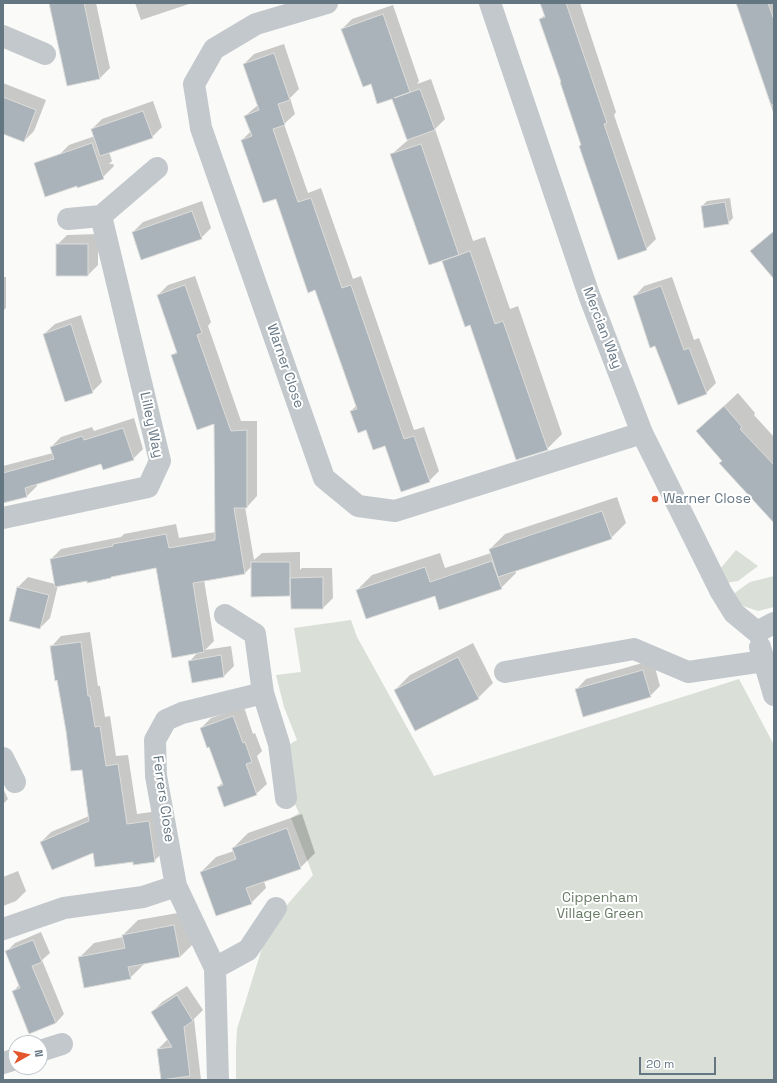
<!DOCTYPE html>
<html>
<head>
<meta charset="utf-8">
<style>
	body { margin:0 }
	#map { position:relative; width:777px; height:1083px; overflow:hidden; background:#fafaf8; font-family:"Space Grotesk",sans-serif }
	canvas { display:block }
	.frame { position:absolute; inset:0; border:4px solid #657683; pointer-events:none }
	.north { position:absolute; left:8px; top:1035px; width:40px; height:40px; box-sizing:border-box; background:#fff; border:1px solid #c1c8cd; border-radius:50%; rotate:82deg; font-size:11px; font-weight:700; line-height:16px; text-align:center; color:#657683 }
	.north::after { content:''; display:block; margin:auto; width:14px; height:18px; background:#e4572e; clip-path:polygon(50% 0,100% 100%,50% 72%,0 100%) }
	.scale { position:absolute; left:639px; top:1057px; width:77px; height:18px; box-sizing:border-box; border:2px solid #657683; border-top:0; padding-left:5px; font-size:12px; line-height:14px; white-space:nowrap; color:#657683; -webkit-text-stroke:3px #fff; paint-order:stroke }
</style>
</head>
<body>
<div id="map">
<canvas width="777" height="1083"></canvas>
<div class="frame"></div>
<div class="north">N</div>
<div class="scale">20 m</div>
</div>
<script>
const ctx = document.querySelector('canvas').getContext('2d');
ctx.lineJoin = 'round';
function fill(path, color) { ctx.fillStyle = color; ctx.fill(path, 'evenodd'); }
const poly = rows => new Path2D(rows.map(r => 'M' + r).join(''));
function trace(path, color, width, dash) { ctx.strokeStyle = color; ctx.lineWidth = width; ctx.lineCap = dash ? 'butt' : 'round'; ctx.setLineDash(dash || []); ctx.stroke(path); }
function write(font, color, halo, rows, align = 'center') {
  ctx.font = font + ' "Space Grotesk",sans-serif'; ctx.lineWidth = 4; ctx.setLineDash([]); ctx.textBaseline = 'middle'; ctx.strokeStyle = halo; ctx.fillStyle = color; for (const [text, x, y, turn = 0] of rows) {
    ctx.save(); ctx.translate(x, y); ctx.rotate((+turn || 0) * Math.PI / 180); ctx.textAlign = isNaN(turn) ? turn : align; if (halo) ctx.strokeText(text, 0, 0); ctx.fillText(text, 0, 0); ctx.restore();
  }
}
fill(poly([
	[736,550,758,566,738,581,726,583,720,569],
	[774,576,774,607,758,611,737,604,732,595,750,582],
	[351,620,357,637,434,776,739,679,774,745,774,1080,236,1080,236,1048,237,1029,263,945,273,926,287,905,313,875,291,818,299,813,280,772,280,754,290,744,297,740,284,707,276,675,301,672,294,628]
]), '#dadfd7');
fill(poly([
	[52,3,96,3,110,68,100,78],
	[135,3,192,3,141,20],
	[541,3,580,3,616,112,614,115,656,239,646,249,580,146,582,144,562,81,540,19,545,15],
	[739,3,774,3,774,115,737,5],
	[393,5,419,81,417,84,431,79,445,119,435,129,473,241,485,237,510,309,518,306,562,434,547,449,470,324,443,261,446,258,392,154,408,140,393,97,371,83,342,29,352,19],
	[284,44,299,89,290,98,295,114,284,124,308,193,321,188,353,279,361,276,414,430,424,427,439,471,429,481,366,429,351,411,357,405,316,289,277,197,242,140,251,131,245,116,258,105,244,64,254,54],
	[3,83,46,100,34,131,24,141,3,133],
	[153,101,162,127,152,137,109,152,112,161,109,164,113,164,114,166,104,176,46,196,59,155,69,145,95,136,92,129,102,119],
	[730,198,733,218,728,223,702,206,707,201],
	[202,201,211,228,201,238,133,232,143,222],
	[98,234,98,265,88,275,57,245,67,235],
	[195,276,211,322,208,326,241,421,257,421,257,496,247,507,245,507,254,560,262,553,300,552,300,570,302,568,332,568,333,598,323,608,292,593,290,595,252,596,252,566,244,574,204,580,214,641,205,650,231,646,234,666,224,676,192,681,189,662,198,652,157,567,113,575,111,577,58,585,50,618,40,628,18,587,28,577,55,584,51,559,61,549,121,537,124,534,176,524,179,538,216,532,215,423,172,356,177,351,158,295,168,285],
	[3,277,6,277,6,308,3,311],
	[672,277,694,340,699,338,716,383,706,393,634,297,644,286],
	[81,315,102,382,92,392,44,334,55,324],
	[738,393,755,413,754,415,774,437,774,521,697,431],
	[134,418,143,449,133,459,102,463,36,483,37,486,27,496,3,502,3,466,53,453,51,447,61,437,92,427,94,431],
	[617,497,626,523,611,538,515,570,516,573,501,588,436,595,357,590,372,575,440,553,445,568,491,553,490,549,505,534],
	[90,632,98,686,100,686,105,717,110,716,116,756,128,755,137,814,159,811,164,851,154,861,134,861,41,842,51,832,89,816,83,769,67,731,51,647,61,636],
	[473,643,493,683,478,698,395,690,410,675],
	[653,660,660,686,650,696,576,690,586,679],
	[244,707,253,734,255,733,262,751,257,756,267,784,256,794,218,787,223,782,210,746,201,728,211,718],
	[3,788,8,799,3,804],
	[302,814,315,853,300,868,264,881,266,888,251,903,201,872,216,857,234,851,233,848,248,833],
	[18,871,26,891,16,901,3,906,3,877],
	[189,911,195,942,180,957,145,963,130,978,79,958,94,943,123,937,123,935,138,920],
	[41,932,50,953,42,960,64,1014,56,1023,13,992,19,985,6,952,15,943],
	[187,986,203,1010,194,1019,201,1080,161,1080,158,1049,168,1039,152,1012,162,1002]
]), '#0003');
const building = poly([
	[49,3,84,3,100,79,67,86,49,3],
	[540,3,566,3,607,123,604,124,647,250,618,260,579,146,581,145,560,82,561,82,539,19,545,17,540,3],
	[736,3,768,3,774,20,774,105,771,105,736,3],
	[383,14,410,92,394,98,420,89,435,130,407,140,392,99,377,104,371,84,363,87,341,29,383,14],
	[274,53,290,100,278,104,285,125,273,129,298,202,311,198,342,288,351,285,404,439,414,436,430,482,401,492,385,446,373,450,366,430,358,433,350,411,357,409,315,290,308,293,276,199,263,203,241,140,252,136,244,116,259,110,243,64,274,53],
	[3,97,36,110,24,142,3,134,3,97],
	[143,111,153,138,100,156,91,129,143,111],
	[92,143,104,179,77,188,77,186,45,197,34,163,92,143],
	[421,144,459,255,429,265,390,154,421,144],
	[725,202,729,224,704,228,701,206,725,202],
	[192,211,202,239,141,260,132,232,192,211],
	[774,231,774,279,750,251,774,231],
	[56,244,88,244,88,276,56,276,56,244],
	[470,251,495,324,503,321,548,450,516,460,470,325,465,327,442,261,470,251],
	[185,285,202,333,197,335,231,431,247,430,247,508,234,508,245,574,193,583,204,652,172,658,156,568,111,577,111,578,87,583,87,581,55,587,50,559,113,546,113,544,166,534,169,548,215,540,214,424,197,430,171,355,177,353,157,295,185,285],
	[661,286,684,350,689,348,707,394,678,405,655,346,650,348,633,296,661,286],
	[71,324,93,393,65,402,43,334,71,324],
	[724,406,742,427,740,429,774,465,774,523,719,463,722,461,696,431,724,406],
	[123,428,134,460,103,470,101,464,25,488,27,497,3,503,3,473,54,459,50,447,82,436,84,440,123,428],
	[602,511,612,539,498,577,489,549,602,511],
	[492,561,502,589,439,610,435,596,366,619,356,590,425,567,430,582,492,561],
	[251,562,290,562,290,596,251,597,251,562],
	[323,577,323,609,291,609,290,578,323,577],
	[17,587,49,595,40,629,9,621,17,587],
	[81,642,88,696,90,696,95,727,100,726,106,766,118,764,127,824,149,821,155,862,133,865,133,862,95,867,93,853,52,870,40,842,89,821,82,770,71,771,66,731,57,680,55,681,50,646,81,642],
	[221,655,224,677,192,683,188,661,221,655],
	[458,657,479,699,415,731,394,690,458,657],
	[643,670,651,697,583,717,575,689,643,670],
	[233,716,243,743,245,742,252,762,246,764,257,795,224,807,217,787,223,785,209,747,207,748,200,728,233,716],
	[287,828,301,869,246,888,252,904,216,916,200,872,236,859,232,848,287,828],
	[174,925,180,957,128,967,131,979,84,988,78,957,125,948,122,935,174,925],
	[33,940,42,962,32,966,56,1023,29,1034,12,991,20,988,5,951,33,940],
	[177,995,193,1021,184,1027,190,1076,161,1080,157,1049,172,1047,151,1012,177,995]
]);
fill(building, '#aab3b9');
trace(building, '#dcdcda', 1);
trace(poly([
	[327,3,256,24,214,49,194,84,201,128,324,478,358,506,395,511,642,433],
	[490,3,589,295,642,433,721,592,734,613,757,632],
	[3,36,45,54],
	[68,219,101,216,157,168],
	[3,518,148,487,160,461,101,216],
	[225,615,255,634,263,693,279,744,286,798],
	[757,632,774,623],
	[760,647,774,695],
	[505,672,634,649,688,672,764,661],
	[3,758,15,782],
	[3,929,64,908,143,897,176,886],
	[215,968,248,950,276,908],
	[40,1051,62,1044],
	[3,1063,16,1059],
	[218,1080,215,968,176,886,156,776,155,740,166,720,182,713,263,693]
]), '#c3c8cc', 22);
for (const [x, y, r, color] of [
	[655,499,4,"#e4572e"]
]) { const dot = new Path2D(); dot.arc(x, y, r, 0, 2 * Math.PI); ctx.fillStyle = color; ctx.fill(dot); trace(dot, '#fff', 1.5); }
write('14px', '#657683', '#fff', [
	["Mercian Way",602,328,69],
	["Warner Close",285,366,71],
	["Lilley Way",151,425,78],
	["Ferrers Close",163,799,82]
]);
write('14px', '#657683', '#fff', [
	["Warner Close",663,499]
], 'left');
write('14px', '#687a64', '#fff', [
	["Cippenham",600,898],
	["Village Green",600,914]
]);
</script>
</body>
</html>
